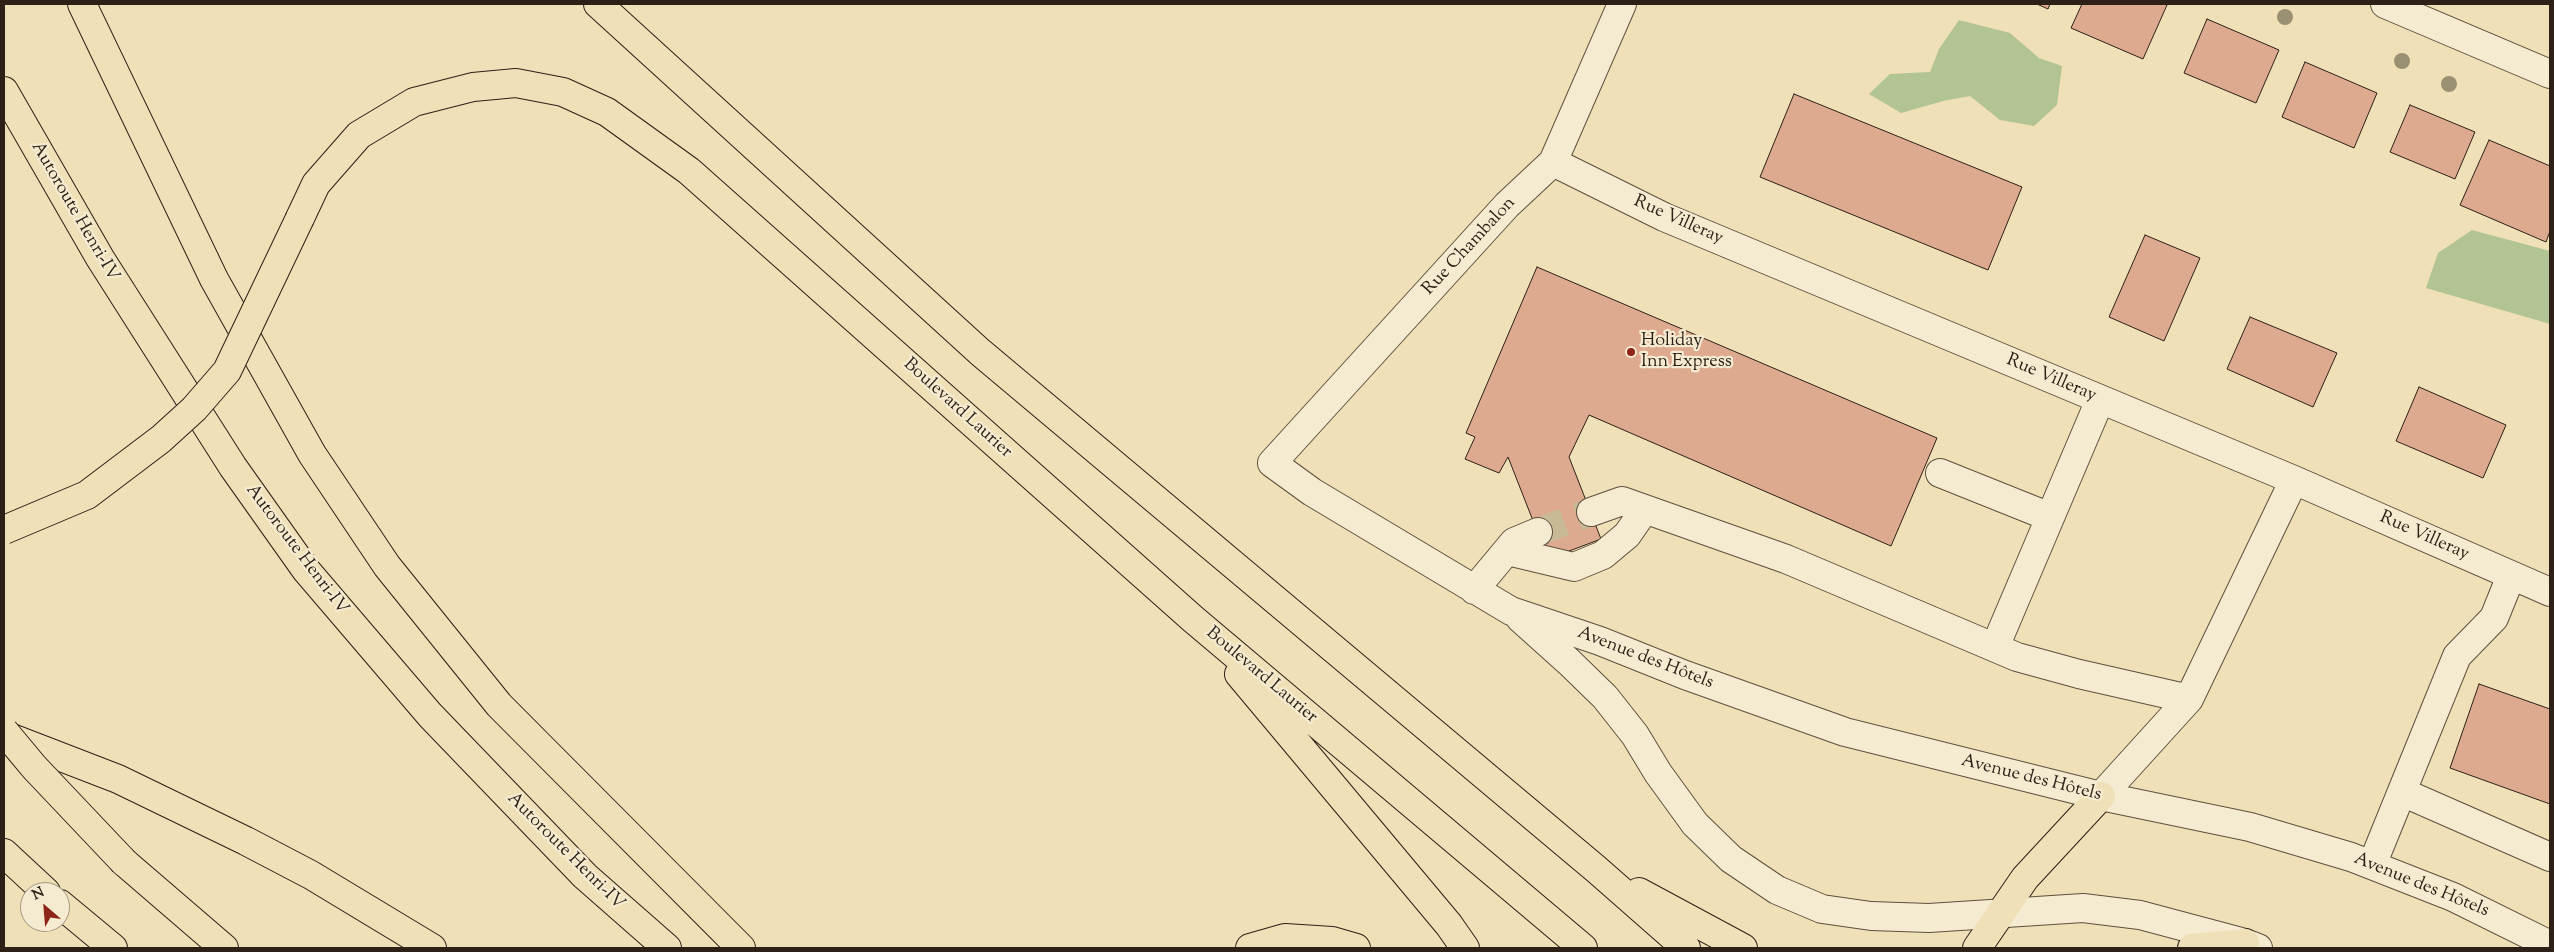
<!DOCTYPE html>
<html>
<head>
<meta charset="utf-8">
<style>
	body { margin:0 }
	#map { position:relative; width:2554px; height:952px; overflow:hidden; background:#efe0b7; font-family:"Sorts Mill Goudy",serif }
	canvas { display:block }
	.frame { position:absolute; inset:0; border:5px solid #2d2016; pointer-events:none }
	.north { position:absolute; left:20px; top:882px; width:50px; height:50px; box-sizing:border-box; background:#f5ebd0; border:1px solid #a59a86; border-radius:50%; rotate:333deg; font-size:14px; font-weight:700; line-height:20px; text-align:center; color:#2d2016 }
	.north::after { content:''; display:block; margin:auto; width:18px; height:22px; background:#8f2418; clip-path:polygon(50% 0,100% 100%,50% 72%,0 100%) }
</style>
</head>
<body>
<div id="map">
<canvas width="2554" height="952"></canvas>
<div class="frame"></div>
<div class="north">N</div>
</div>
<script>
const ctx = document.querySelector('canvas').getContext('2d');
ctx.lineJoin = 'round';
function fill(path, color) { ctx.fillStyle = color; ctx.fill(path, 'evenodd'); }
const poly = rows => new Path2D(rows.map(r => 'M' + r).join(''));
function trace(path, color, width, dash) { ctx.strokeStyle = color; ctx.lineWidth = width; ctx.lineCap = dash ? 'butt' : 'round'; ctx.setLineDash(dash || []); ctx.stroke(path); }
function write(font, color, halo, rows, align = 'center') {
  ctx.font = font + ' "Sorts Mill Goudy",serif'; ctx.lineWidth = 4.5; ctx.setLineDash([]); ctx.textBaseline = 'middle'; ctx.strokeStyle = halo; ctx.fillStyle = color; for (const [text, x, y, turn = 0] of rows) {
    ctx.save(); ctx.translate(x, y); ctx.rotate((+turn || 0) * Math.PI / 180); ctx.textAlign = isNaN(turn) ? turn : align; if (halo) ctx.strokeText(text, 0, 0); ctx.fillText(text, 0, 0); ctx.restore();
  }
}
fill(poly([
	[1959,20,2010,33,2039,58,2062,66,2057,105,2034,126,2000,120,1970,96,1943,101,1901,113,1869,94,1890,74,1930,72,1939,49],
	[2472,230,2550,251,2550,324,2426,288,2438,253]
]), '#b2c394');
const building = poly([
	[2037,4,2050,4,2048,9,2037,4],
	[2082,4,2164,4,2167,5,2143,59,2071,28,2082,4],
	[2207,19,2279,50,2256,103,2184,73,2207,19],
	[2305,62,2377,93,2354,148,2282,117,2305,62],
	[1794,94,2022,187,1988,270,1760,177,1794,94],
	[2410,105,2475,132,2455,179,2390,152,2410,105],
	[2489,140,2550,166,2550,231,2546,242,2460,205,2489,140],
	[2145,235,2200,258,2164,341,2109,317,2145,235],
	[1537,267,1937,438,1891,546,1589,415,1569,457,1601,539,1548,559,1508,457,1499,473,1465,459,1475,437,1466,433,1537,267],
	[2250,317,2337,353,2313,407,2227,369,2250,317],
	[2419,387,2506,425,2483,478,2396,441,2419,387],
	[2479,684,2550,709,2550,804,2450,768,2479,684]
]);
fill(building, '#ddaa90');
trace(building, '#2d2016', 1);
trace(poly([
	[1538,532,1591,512]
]), '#c8ba97', 28, [28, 14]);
const minor = poly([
	[1622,4,1553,162,1507,205,1272,463,1312,492,1511,611,1600,641,1685,675,1845,732,2101,796,2250,827,2351,857,2453,897,2550,945],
	[2385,4,2550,74],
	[1553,162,1664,217,2294,480,2550,592],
	[1940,473,2050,517],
	[1591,512,1622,501,1786,559,2017,657,2079,674,2189,699],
	[1507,551,1574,567,1603,555,1627,535,1645,509],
	[1474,590,1514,542,1538,532],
	[1520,618,1569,662,1605,697,1635,735,1658,773,1695,824,1731,859,1777,890,1822,909,1871,916,1929,918,2083,908,2140,915,2245,943,2258,948],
	[1995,647,2100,400],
	[2402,792,2550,857],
	[2101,796,2189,699,2294,480],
	[2372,865,2457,656,2494,618,2511,576]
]);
const highway = poly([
	[82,4,214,279,312,454,387,566,499,705,741,948],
	[598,4,980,352,1596,869,1686,948],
	[4,91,100,258,233,467,306,570,430,715,585,876,667,948],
	[300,218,316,184,359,135,414,102,473,87,516,83,563,92,607,112,689,171,1193,619,1583,948],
	[1239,674,1449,925,1465,948],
	[4,735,118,779,246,841,311,875,432,948],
	[4,853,46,892],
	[124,862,224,948],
	[1639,892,1743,948],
	[60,904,113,948],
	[1250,948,1285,938,1332,941,1356,948],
	[1977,948,2025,878,2101,796],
	[2192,948,2245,943]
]);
trace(minor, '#5e503e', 30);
trace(highway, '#2d2016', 30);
trace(minor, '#f5ebd0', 28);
trace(highway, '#efe0b7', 28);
const highwayBridge = poly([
	[4,530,87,495,161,439,194,409,227,371,300,218],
	[4,731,34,767,124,862]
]);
trace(highwayBridge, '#2d2016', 30, []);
trace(highwayBridge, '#efe0b7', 28);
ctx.fillStyle = '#9a9173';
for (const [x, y] of [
	[2285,17],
	[2402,61],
	[2449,84]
]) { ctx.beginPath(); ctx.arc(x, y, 8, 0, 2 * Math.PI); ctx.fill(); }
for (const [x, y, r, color] of [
	[1631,352,5,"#8f2418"]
]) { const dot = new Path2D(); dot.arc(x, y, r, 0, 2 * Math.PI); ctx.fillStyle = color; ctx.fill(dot); trace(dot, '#f5ebd0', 2); }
write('18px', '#2d2016', '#f5ebd0', [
	["Autoroute Henri-IV",74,212,60],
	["Rue Villeray",1678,221,24],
	["Rue Chambalon",1470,247,-47],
	["Rue Villeray",2051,379,23],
	["Boulevard Laurier",957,409,42],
	["Rue Villeray",2424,537,24],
	["Autoroute Henri-IV",296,550,53],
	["Avenue des Hôtels",1645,659,21],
	["Boulevard Laurier",1261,676,40],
	["Avenue des Hôtels",2031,779,14],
	["Autoroute Henri-IV",565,852,45],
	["Avenue des Hôtels",2421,886,22]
]);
write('18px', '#2d2016', '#f5ebd0', [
	["Holiday",1641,342],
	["Inn Express",1641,363]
], 'left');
</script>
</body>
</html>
